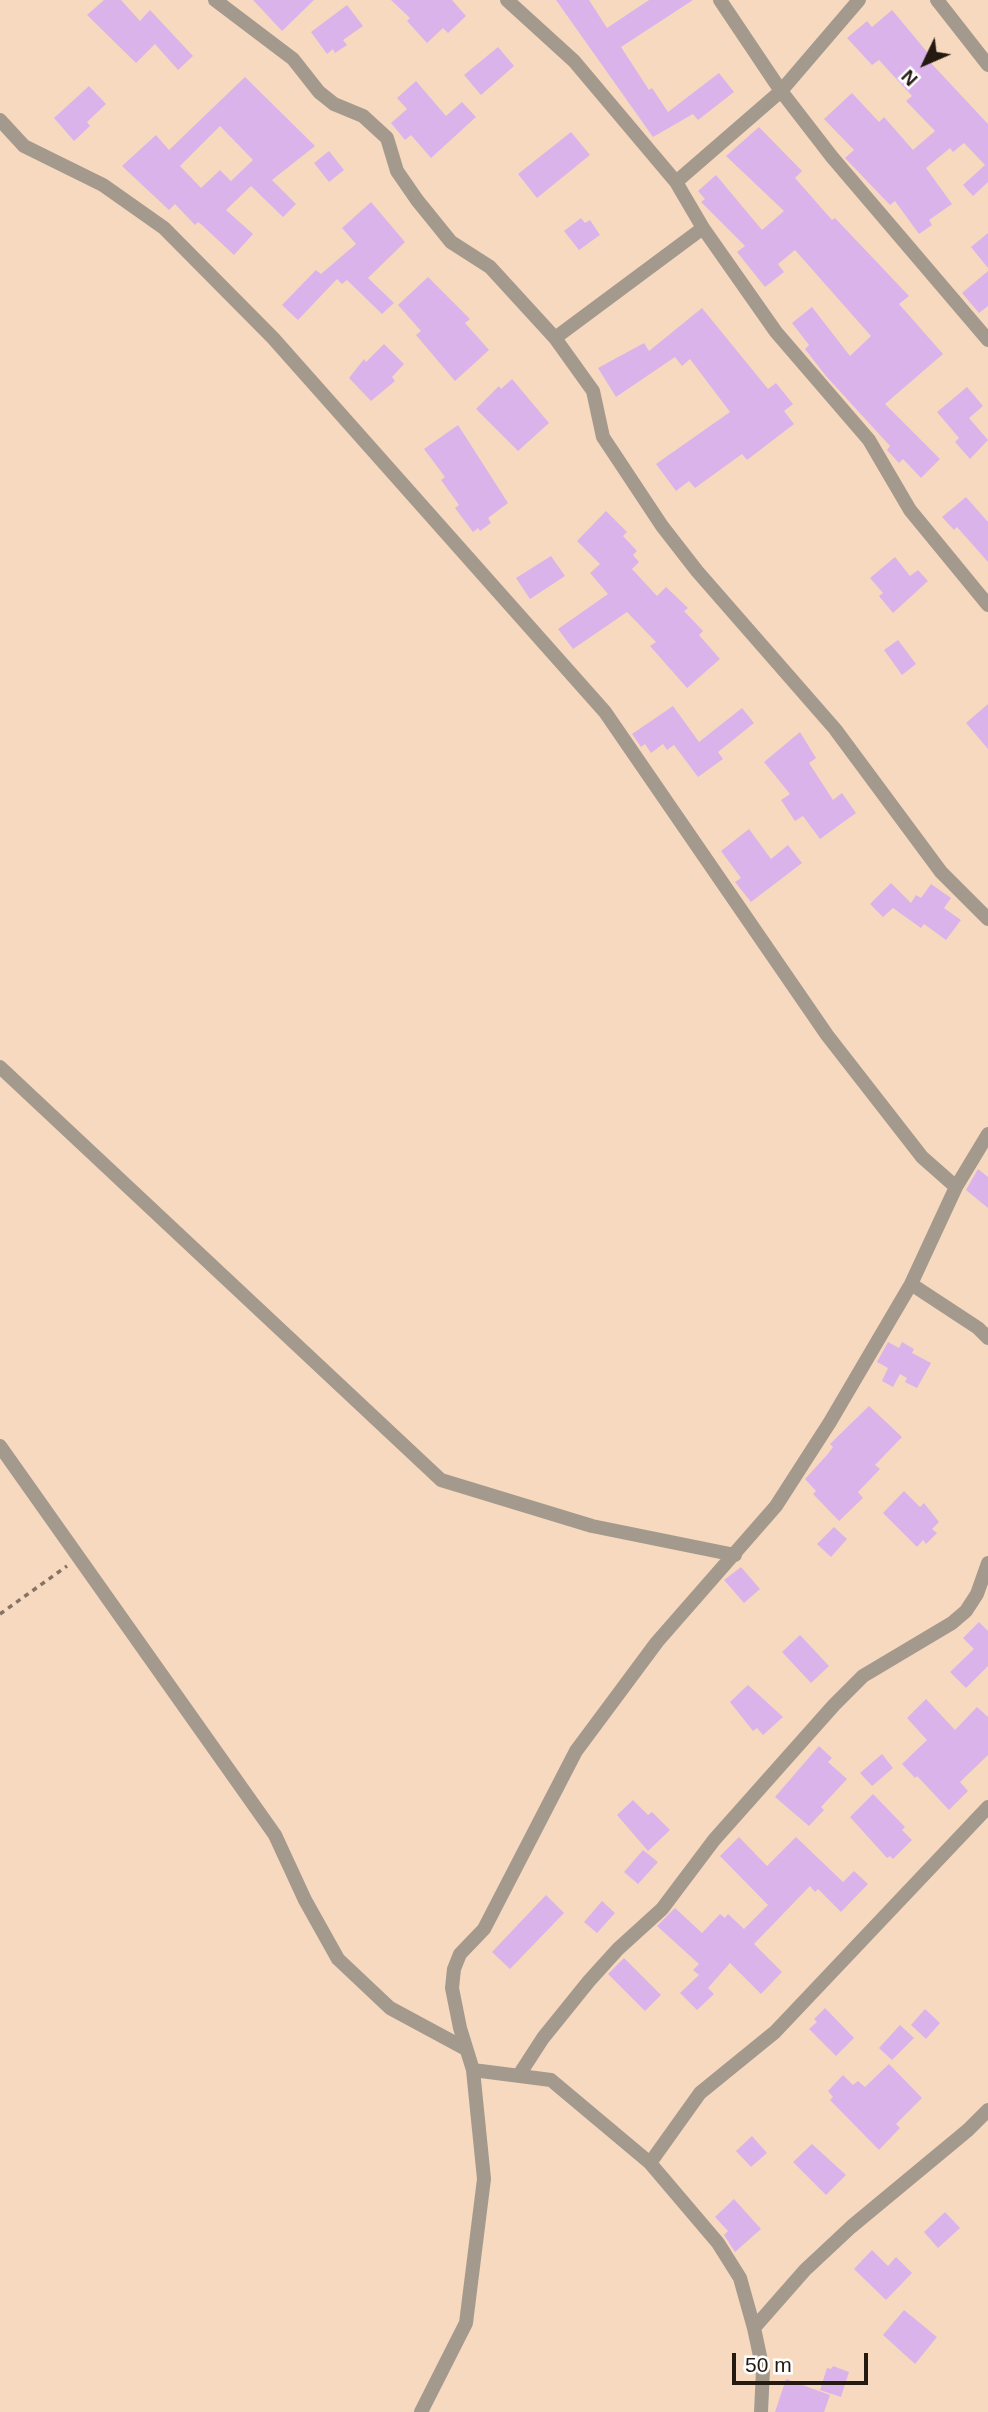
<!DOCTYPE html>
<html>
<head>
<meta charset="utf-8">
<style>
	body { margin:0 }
	#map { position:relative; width:988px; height:2412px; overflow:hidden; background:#f7d9c0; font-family:Helvetica,sans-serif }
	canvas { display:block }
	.north { position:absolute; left:890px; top:28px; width:70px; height:70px; -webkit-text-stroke:5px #fff; paint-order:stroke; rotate:226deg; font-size:19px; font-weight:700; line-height:28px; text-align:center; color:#251a11 }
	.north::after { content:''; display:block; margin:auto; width:24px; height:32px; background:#251a11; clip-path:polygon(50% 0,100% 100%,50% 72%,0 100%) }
	.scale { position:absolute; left:732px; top:2353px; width:136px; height:32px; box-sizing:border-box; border:4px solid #251a11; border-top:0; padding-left:9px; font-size:21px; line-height:24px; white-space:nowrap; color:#251a11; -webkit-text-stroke:5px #fff; paint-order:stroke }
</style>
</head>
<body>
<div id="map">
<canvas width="988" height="2412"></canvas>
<div class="north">N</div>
<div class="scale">50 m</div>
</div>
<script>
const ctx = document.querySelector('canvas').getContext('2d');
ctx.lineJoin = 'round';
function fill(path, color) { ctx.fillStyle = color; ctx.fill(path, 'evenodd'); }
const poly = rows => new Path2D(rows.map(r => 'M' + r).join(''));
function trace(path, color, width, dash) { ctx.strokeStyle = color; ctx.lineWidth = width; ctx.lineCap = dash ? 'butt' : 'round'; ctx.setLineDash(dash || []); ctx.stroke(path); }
fill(poly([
	[104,0,121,0,140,21,150,10,193,56,178,70,155,44,136,63,87,15],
	[253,0,314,0,282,31],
	[391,0,452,0,466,16,448,33,443,28,427,43,407,21,410,18],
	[556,0,589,0,607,28,649,0,693,0,621,47,649,90,652,88,668,112,719,73,734,92,698,120,693,114,653,137],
	[347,5,363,26,343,40,347,45,335,53,333,49,327,54,311,32],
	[892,10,933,59,930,62,988,124,988,182,973,196,963,185,985,165,964,143,953,152,950,148,926,168,952,204,929,220,932,225,919,234,895,201,890,205,845,158,854,150,824,119,852,93,879,122,884,117,913,150,935,131,906,101,912,96,879,60,872,65,847,38,867,21,872,27],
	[498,47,514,66,481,95,464,75],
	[245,77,315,146,272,180,296,204,283,217,251,186,226,210,253,234,234,255,202,225,198,222,195,225,175,204,169,210,122,166,156,135,169,150],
	[220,126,253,160,231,181,220,170,201,188,180,166],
	[416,81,446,116,462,102,476,117,431,158,411,135,405,140,391,123,407,109,397,98],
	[89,86,106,104,87,122,90,126,74,141,54,118],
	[759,127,802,171,795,178,832,220,835,218,909,296,899,304,943,354,885,404,940,459,921,478,903,459,899,463,887,450,890,446,826,376,805,349,809,345,792,323,812,307,850,356,871,336,795,250,778,264,784,272,765,287,737,252,745,246,701,202,705,199,698,191,716,175,762,230,784,211,726,156],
	[571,132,590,155,537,198,518,174],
	[329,151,344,170,329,182,314,163],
	[371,202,405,242,368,278,394,303,382,314,347,280,342,284,337,279,298,320,282,305,316,270,321,274,356,244,342,228],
	[581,218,585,223,590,220,600,235,579,250,564,231],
	[988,233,988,268,971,247],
	[988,271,988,306,979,313,962,293],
	[428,277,470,319,465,323,489,350,455,381,416,335,421,331,398,305],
	[702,308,768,389,776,383,793,404,784,411,794,424,747,460,742,454,695,488,689,481,676,491,656,464,730,412,690,359,682,366,675,357,616,397,598,368,644,343,649,351],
	[384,344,404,364,392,377,395,381,371,401,349,378,364,359,366,362],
	[512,379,549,423,518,451,476,409,499,386,501,389],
	[967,387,983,406,969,418,988,440,970,459,955,442,959,438,937,412],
	[458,425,508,503,488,518,491,523,480,531,478,528,473,532,455,508,459,505,441,480,445,477,424,449],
	[966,497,988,522,988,562,957,527,954,530,942,517],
	[606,511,627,532,623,536,637,551,633,555,639,562,632,569,657,596,666,587,688,608,684,611,703,631,699,635,720,659,687,688,650,646,656,642,627,612,573,649,558,629,608,594,590,573,600,564,577,541],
	[551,556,565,576,530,599,516,578],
	[895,557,910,576,918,570,928,581,893,613,879,596,883,593,870,578],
	[898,640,916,664,902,675,884,650],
	[988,704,988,749,966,723],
	[673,706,699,742,742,708,754,723,718,752,723,759,698,777,674,745,667,750,663,744,651,753,645,744,641,747,632,734],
	[800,732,816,758,809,763,833,800,842,793,856,813,820,839,803,816,795,821,781,800,790,794,764,762],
	[749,829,771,859,788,845,802,863,751,902,735,882,741,878,721,851],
	[891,883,911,903,916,895,921,898,931,884,951,898,944,908,961,920,946,940,924,924,921,928,893,908,883,917,870,904],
	[978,1169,988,1177,988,1208,966,1190],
	[888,1342,899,1348,902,1342,914,1349,912,1353,931,1363,917,1388,905,1382,907,1378,900,1374,893,1387,882,1381,888,1368,877,1362],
	[869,1406,902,1437,875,1465,880,1469,858,1492,863,1498,839,1521,813,1494,816,1491,805,1479,827,1455,833,1447,830,1444],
	[904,1491,920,1507,924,1503,939,1522,932,1529,937,1533,926,1544,923,1540,917,1547,883,1513],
	[834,1527,847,1539,831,1557,817,1544],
	[741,1567,760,1589,744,1603,724,1580],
	[979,1622,988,1631,988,1666,966,1688,950,1672,974,1649,963,1638],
	[800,1635,829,1666,811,1683,782,1652],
	[748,1685,783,1717,763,1735,757,1728,753,1731,730,1702],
	[926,1699,955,1730,977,1707,988,1717,988,1755,960,1782,968,1791,949,1810,917,1776,915,1778,902,1764,927,1740,907,1718],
	[819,1746,832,1758,828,1762,847,1779,821,1807,824,1810,809,1826,775,1797],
	[882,1754,893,1768,872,1786,860,1773],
	[873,1794,905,1827,902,1830,912,1840,893,1859,890,1856,887,1858,850,1817],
	[633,1800,648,1815,652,1812,670,1830,648,1851,617,1815],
	[739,1837,767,1866,796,1837,843,1882,854,1871,868,1884,841,1912,818,1889,815,1892,810,1886,754,1944,782,1972,761,1994,730,1963,708,1988,714,1994,697,2010,680,1993,699,1975,693,1970,699,1964,657,1926,675,1908,702,1933,720,1914,725,1918,728,1914,744,1929,768,1905,720,1856],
	[643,1850,658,1862,638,1884,624,1872],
	[546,1895,564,1913,510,1969,492,1952],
	[602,1901,615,1913,597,1933,584,1922],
	[624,1958,661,1995,645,2011,608,1974],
	[825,2008,854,2038,836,2056,809,2029,817,2022,814,2019],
	[925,2009,940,2023,926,2039,911,2025],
	[900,2025,914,2038,892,2060,879,2048],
	[889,2064,922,2098,896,2124,900,2128,879,2150,830,2100,833,2097,828,2091,843,2075,853,2085,858,2081,865,2087],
	[752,2136,767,2153,751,2167,736,2151],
	[812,2144,846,2175,826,2195,793,2162],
	[734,2199,761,2229,735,2252,724,2235,728,2231,715,2217],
	[945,2212,960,2228,938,2248,924,2232],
	[872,2250,888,2266,896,2257,912,2273,886,2300,854,2269],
	[904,2310,937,2337,915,2364,883,2335],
	[833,2366,849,2372,841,2397,820,2390,827,2368,831,2369],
	[786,2379,830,2395,824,2412,775,2412]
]), '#dab3ea');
trace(poly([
	[0,1614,67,1566]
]), '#877363', 3.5, [5, 5]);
trace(poly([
	[215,0,293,59,319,92,334,104,363,116,387,138,397,171,417,200,451,242,490,267,555,338,593,391,603,437,662,526,697,571,835,729,941,872,988,919],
	[507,0,574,61,676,182,703,228,776,332,869,440,910,510,988,605],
	[720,0,781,91,832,157,988,340],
	[937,0,988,65],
	[0,120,24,146,103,185,164,228,273,338,605,712,827,1035,922,1157,956,1187],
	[676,182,781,91,859,0],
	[555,338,703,228],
	[0,1067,441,1480,592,1526,735,1555],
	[911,1284,978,1328,988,1338],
	[0,1446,275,1835,305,1900,338,1959,390,2008,466,2049],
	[473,2070,551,2080,650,2163,718,2243,740,2278,754,2328,763,2370,761,2412],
	[519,2075,543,2038,589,1981,618,1949,662,1909,714,1840,834,1705,863,1676,952,1623,966,1611,977,1594,988,1563],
	[650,2163,700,2093,775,2032,988,1807],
	[754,2328,805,2270,851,2227,968,2130,988,2110],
	[421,2412,466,2323,484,2179,473,2070,460,2028,452,1988,454,1969,460,1954,484,1929,576,1751,657,1642,776,1506,830,1422,911,1284,956,1187,988,1134]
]), '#a39a8d', 14);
</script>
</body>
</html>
